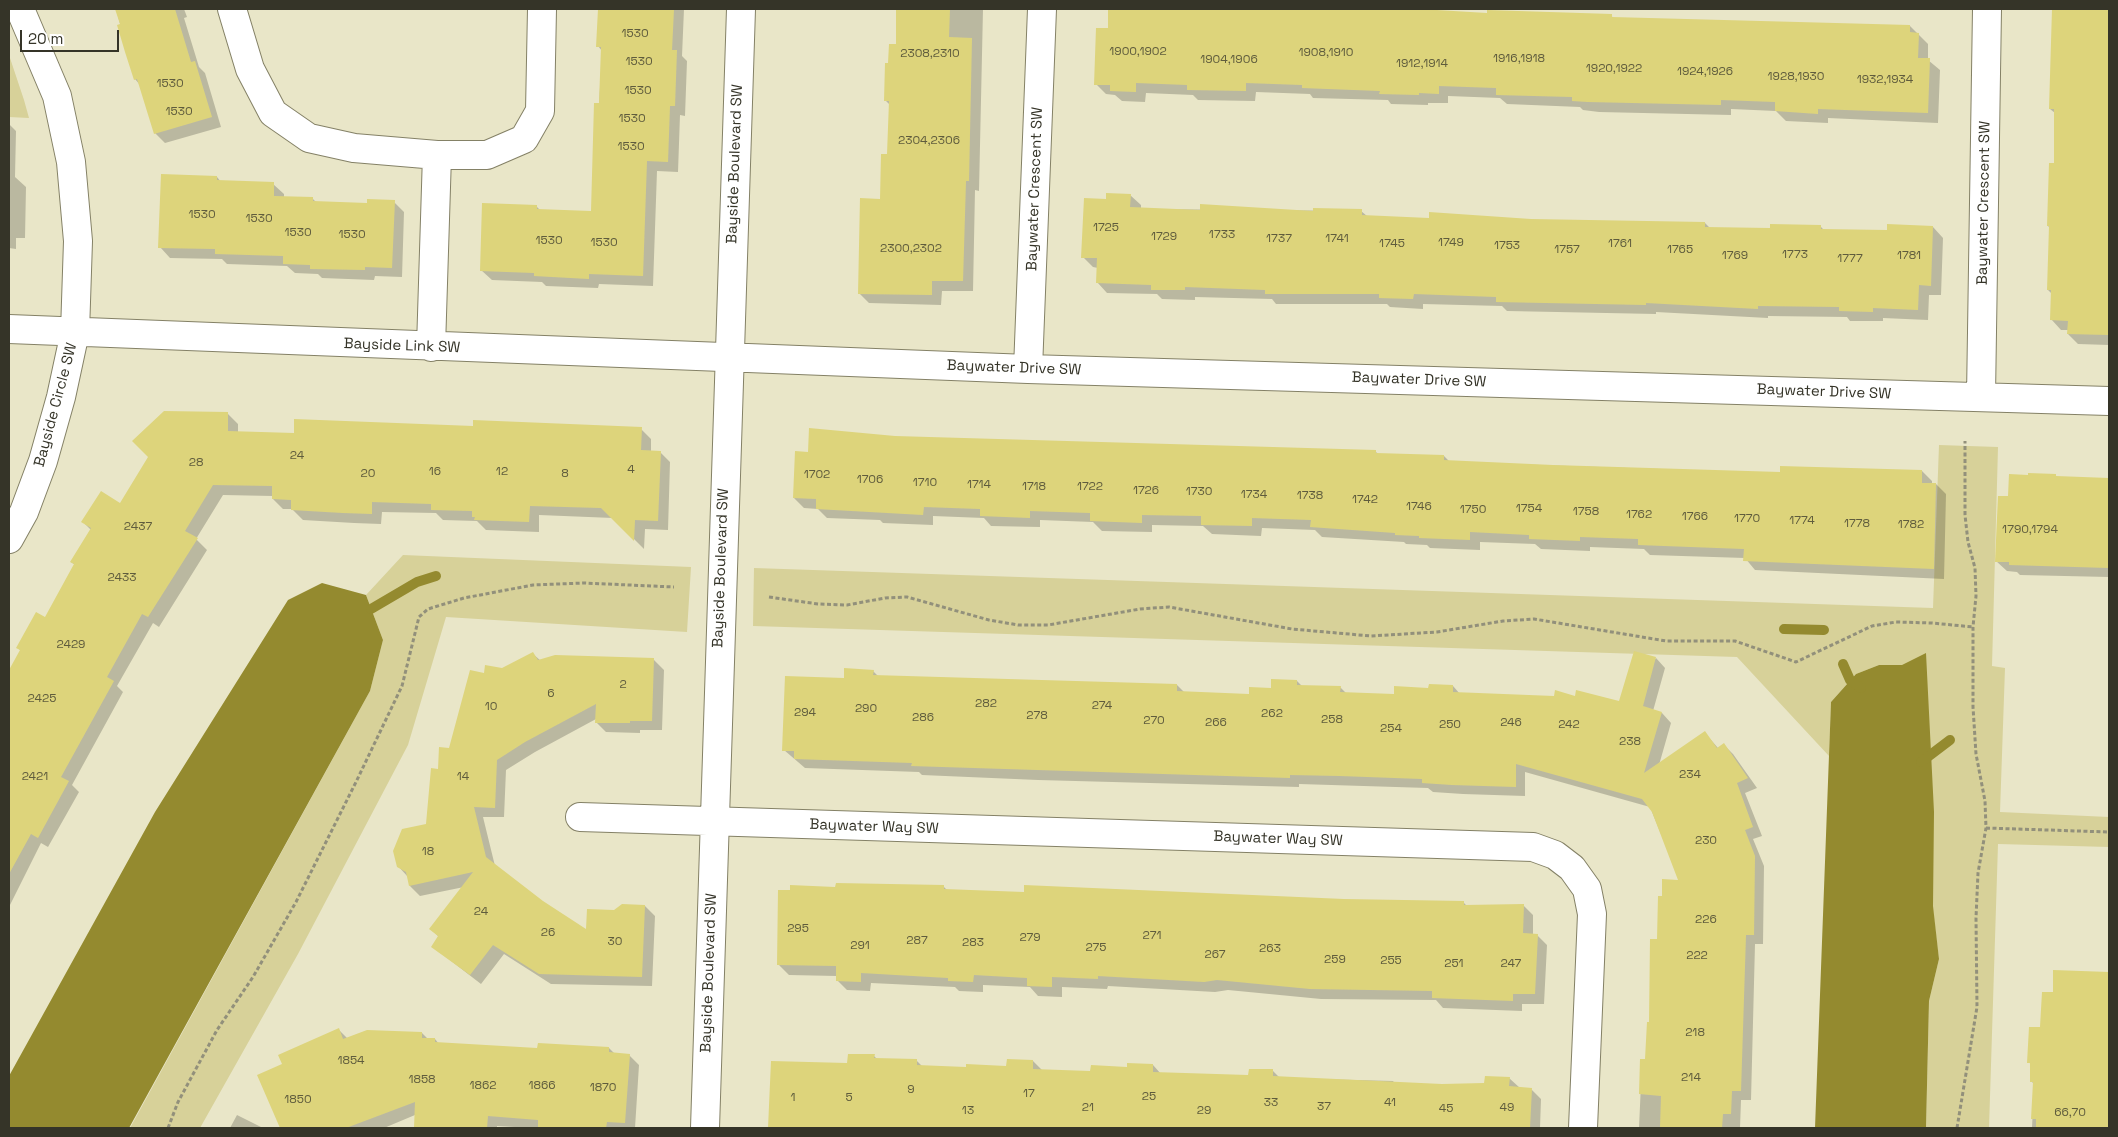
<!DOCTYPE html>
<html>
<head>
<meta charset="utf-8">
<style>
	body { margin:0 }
	#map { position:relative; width:2118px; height:1137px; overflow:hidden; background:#e9e6c8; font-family:"Space Grotesk",sans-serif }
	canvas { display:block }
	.frame { position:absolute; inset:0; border:10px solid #353428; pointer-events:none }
	.scale { position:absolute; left:20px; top:30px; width:99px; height:22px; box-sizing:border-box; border:2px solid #353428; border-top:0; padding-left:6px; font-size:15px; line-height:18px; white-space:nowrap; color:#353428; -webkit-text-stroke:4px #fff; paint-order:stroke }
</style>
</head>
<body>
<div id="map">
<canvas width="2118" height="1137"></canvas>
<div class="frame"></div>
<div class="scale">20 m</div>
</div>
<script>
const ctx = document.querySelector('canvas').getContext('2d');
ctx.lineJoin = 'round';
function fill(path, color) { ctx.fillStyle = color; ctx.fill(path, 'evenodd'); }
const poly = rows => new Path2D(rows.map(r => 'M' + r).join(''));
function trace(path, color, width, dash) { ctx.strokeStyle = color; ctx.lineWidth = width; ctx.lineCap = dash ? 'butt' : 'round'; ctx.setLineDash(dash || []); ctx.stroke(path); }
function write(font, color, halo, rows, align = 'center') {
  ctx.font = font + ' "Space Grotesk",sans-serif'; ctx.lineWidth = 4.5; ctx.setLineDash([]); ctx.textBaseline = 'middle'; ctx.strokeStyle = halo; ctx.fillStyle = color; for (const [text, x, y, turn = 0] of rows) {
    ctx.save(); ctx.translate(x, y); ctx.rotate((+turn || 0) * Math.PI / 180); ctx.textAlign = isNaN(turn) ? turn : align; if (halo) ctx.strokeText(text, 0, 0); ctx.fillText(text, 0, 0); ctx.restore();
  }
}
fill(poly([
	[9,55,24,100,29,118,9,117],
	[1939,445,1998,447,1992,666,2005,668,2000,812,2109,817,2109,847,1998,844,1989,1128,1926,1128,1929,1001,1939,959,1902,665,1879,665,1856,674,1831,702,1829,756,1737,657,753,626,754,568,1933,608],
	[403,555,691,567,687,632,446,617,408,745,298,954,200,1128,130,1128,370,691,383,640,366,595]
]), '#d7d199');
fill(poly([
	[322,583,366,595,383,640,370,691,129,1128,9,1128,9,1076,155,812,288,600],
	[1926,653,1934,812,1933,906,1939,959,1929,1001,1926,1128,1815,1128,1831,702,1856,674,1879,665,1902,665]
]), '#948a2f');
fill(poly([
	[116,9,184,9,187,17,184,18,199,67,205,73,221,127,165,143,155,133,140,85,135,79],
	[599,9,684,9,682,56,687,61,685,116,680,115,678,172,657,171,653,286,599,284,598,288,546,286,542,282,492,280,481,270,536,206,540,210,593,212,602,51,598,46],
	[898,9,983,9,979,191,975,190,973,291,942,291,941,305,869,303,859,293,881,200,889,155,890,105,886,101,889,64,897,45],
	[1110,9,1419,9,1422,11,1488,15,1611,16,1614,18,1910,26,1928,44,1928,60,1940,70,1938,123,1828,118,1828,123,1786,121,1776,111,1731,109,1731,115,1599,112,1583,110,1580,107,1507,104,1500,98,1448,96,1448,103,1428,103,1428,105,1391,104,1388,100,1313,98,1310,94,1256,92,1255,101,1198,100,1193,95,1146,93,1145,102,1122,101,1115,95,1106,94,1096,84,1109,29],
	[2053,9,2109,9,2109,345,2078,344,2068,334,2068,330,2061,330,2051,319,2052,294,2048,290,2050,228,2048,226,2055,164,2055,113,2050,109],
	[9,124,16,131,15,177,26,187,25,238,16,238,16,249,9,248],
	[217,177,221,182,273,184,284,194,284,197,312,198,317,203,368,204,394,202,404,212,402,277,375,276,374,280,322,278,318,274,295,273,287,266,227,264,222,259,170,258,160,247],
	[1130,195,1141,205,1141,209,1361,211,1367,216,1430,219,1705,223,1710,228,1771,230,1821,227,1824,230,1888,231,1933,227,1943,238,1941,295,1929,295,1928,320,1883,318,1883,321,1850,321,1847,317,1768,316,1768,318,1656,312,1656,314,1507,311,1502,306,1423,304,1423,309,1390,307,1387,304,1276,304,1272,299,1195,297,1195,300,1162,299,1157,294,1107,293,1097,282,1098,268,1093,267,1083,257,1107,200],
	[228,414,238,424,238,433,295,435,474,427,641,429,651,439,651,451,660,452,670,462,668,530,645,529,644,549,613,518,539,515,539,532,486,530,477,521,443,520,436,513,382,512,381,524,354,523,303,520,292,509,283,509,273,499,273,496,223,495,196,539,207,550,159,627,153,623,117,686,123,692,72,785,79,792,48,847,41,843,9,907,9,706,13,699,9,696,9,673,21,651,17,647,46,619,75,565,71,562,91,530,83,522,120,505],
	[895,437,1376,452,1378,454,1444,456,1450,462,1781,473,1781,467,1922,471,1932,481,1932,484,1936,484,1946,494,1944,579,1755,570,1745,558,1650,555,1644,549,1590,547,1590,551,1541,549,1535,544,1480,542,1480,550,1430,548,1427,545,1406,544,1404,542,1322,537,1315,530,1262,528,1261,536,1212,534,1203,526,1152,525,1152,532,1102,531,1093,522,1040,520,1040,527,991,526,984,518,933,516,933,525,883,523,880,520,827,518,818,509,804,508,794,498,809,453],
	[2055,475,2058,478,2109,479,2109,577,2020,575,2017,572,2007,571,1996,561,2009,497],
	[533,654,541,661,654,660,664,670,662,730,640,730,640,733,606,732,596,722,596,719,535,752,506,770,504,817,483,817,495,866,542,903,587,931,615,911,645,906,655,916,652,986,551,984,504,954,481,984,433,947,439,937,431,929,464,887,420,896,410,886,408,877,398,866,427,825,440,770,485,674,502,670],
	[1656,658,1665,668,1653,711,1662,713,1671,723,1659,765,1705,733,1718,748,1724,745,1733,754,1757,788,1745,793,1762,836,1753,839,1764,866,1763,944,1755,944,1751,1100,1741,1100,1740,1128,1639,1128,1642,1061,1646,1061,1663,898,1680,881,1650,807,1525,772,1525,796,1463,794,1433,792,1428,788,1299,784,1299,787,1038,780,922,775,919,772,805,768,784,750,845,679,873,671,879,677,1177,685,1185,693,1250,695,1297,681,1302,686,1340,687,1346,693,1395,695,1453,686,1460,694,1576,697,1620,702],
	[943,886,948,891,1464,903,1467,906,1523,905,1533,915,1533,935,1537,935,1547,945,1544,1004,1522,1004,1522,1011,1443,1008,1436,1000,1321,999,1228,990,1215,992,1108,986,1107,989,1062,987,1062,997,1038,996,1030,987,983,985,983,992,959,991,955,987,871,983,870,991,847,990,837,980,837,976,789,975,779,965,837,888],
	[2055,971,2109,973,2109,1128,2032,1128,2034,1084,2031,1081,2031,1065,2029,1062,2054,993],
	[339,1030,347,1038,422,1033,428,1039,435,1039,439,1044,538,1049,609,1048,614,1053,629,1055,639,1065,635,1128,532,1128,497,1126,497,1128,415,1128,415,1115,384,1128,281,1128,259,1076,283,1065],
	[874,1056,878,1060,916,1060,923,1067,1008,1067,1033,1061,1042,1070,1092,1072,1153,1065,1161,1074,1250,1076,1273,1071,1280,1078,1393,1081,1395,1084,1485,1084,1509,1078,1520,1088,1531,1089,1541,1099,1540,1128,770,1128,772,1062,849,1064],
	[237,1115,263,1128,230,1128]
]), '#0003');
trace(poly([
	[371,609,417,582,436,576],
	[1784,629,1824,630],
	[1843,664,1850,680,1861,688],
	[1921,762,1950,740]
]), '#948a2f', 10);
fill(poly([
	[115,9,175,9,191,62,195,61,212,117,154,134,137,79,134,80,125,52,117,25,120,24],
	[598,9,674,9,672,50,677,50,675,106,670,106,668,162,647,161,643,276,589,274,589,279,534,276,534,273,480,271,482,203,537,205,537,209,591,211,594,103,599,103,601,47,596,47],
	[896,9,950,9,949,37,972,38,969,181,966,181,963,281,932,281,932,295,858,294,860,198,880,199,881,154,887,154,889,101,884,101,885,63,888,63,889,44,896,44],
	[1108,9,1420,9,1487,13,1487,10,1612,14,1612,17,1910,25,1910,32,1919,33,1918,58,1930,58,1928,113,1818,109,1818,114,1775,111,1775,102,1721,100,1721,105,1588,102,1572,101,1572,97,1496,95,1496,88,1439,86,1439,94,1419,93,1419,95,1379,94,1380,91,1302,88,1302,85,1246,83,1246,91,1187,90,1187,85,1136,83,1136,92,1110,91,1110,85,1094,85,1096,28,1108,28],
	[2052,9,2109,9,2109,335,2067,334,2068,321,2050,320,2051,290,2047,290,2049,226,2047,226,2049,163,2054,163,2054,109,2049,109],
	[161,174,217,176,217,180,274,182,274,196,313,197,313,201,367,203,367,199,395,200,392,268,365,267,365,270,310,269,310,265,283,264,283,256,215,254,215,249,158,248],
	[1106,193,1131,194,1130,207,1200,210,1200,204,1313,211,1313,208,1362,209,1362,215,1429,218,1429,212,1531,219,1705,222,1705,227,1770,228,1770,224,1821,225,1821,229,1887,230,1887,224,1933,226,1931,286,1919,285,1918,310,1873,308,1873,312,1839,311,1839,307,1758,306,1758,309,1646,303,1646,305,1496,302,1496,297,1414,294,1413,299,1379,298,1379,294,1265,294,1265,290,1185,287,1185,290,1151,290,1151,285,1096,283,1097,258,1081,258,1084,198,1106,199],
	[164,411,228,412,228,431,294,433,294,419,473,426,473,420,642,427,641,450,661,451,658,521,635,520,634,541,601,508,530,506,529,522,474,520,475,517,472,517,472,511,431,510,431,504,372,502,372,514,343,513,291,510,291,500,272,499,272,486,213,485,185,531,198,538,148,617,142,614,107,677,114,681,61,777,69,781,38,838,31,834,9,874,9,670,20,650,16,648,36,612,45,617,74,564,70,562,91,528,81,522,101,491,120,503,148,457,132,441],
	[809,428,895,436,1376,450,1376,453,1444,455,1444,460,1553,465,1780,472,1780,466,1922,470,1922,483,1936,483,1934,569,1743,561,1744,549,1638,545,1638,539,1580,537,1580,541,1529,539,1529,535,1470,532,1470,540,1419,538,1419,536,1395,535,1395,533,1310,527,1311,520,1252,518,1252,526,1201,525,1201,516,1142,515,1142,523,1090,521,1090,513,1030,511,1030,518,980,516,980,509,924,507,923,515,816,509,816,499,793,498,795,451,808,452],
	[2028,473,2056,474,2056,476,2109,478,2109,568,2009,565,2009,562,1995,562,1998,496,2008,496,2009,474,2028,475],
	[1634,651,1656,657,1643,706,1662,712,1644,773,1705,731,1717,748,1724,743,1748,778,1737,783,1753,827,1745,830,1755,856,1754,935,1746,935,1741,1091,1732,1091,1731,1114,1723,1114,1722,1128,1660,1128,1661,1096,1639,1094,1640,1059,1645,1059,1647,1022,1649,1022,1650,939,1657,939,1658,896,1662,896,1662,879,1678,880,1652,812,1642,799,1516,764,1516,787,1452,785,1422,783,1422,779,1340,776,1290,775,1290,778,911,766,912,763,794,759,794,751,782,751,785,676,844,678,844,668,874,670,873,675,1177,684,1177,691,1249,694,1249,687,1271,688,1271,679,1297,680,1297,685,1341,686,1340,692,1394,694,1394,686,1428,688,1429,684,1453,685,1453,692,1554,696,1555,690,1575,696,1576,690,1619,701],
	[533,652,538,660,555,655,654,658,652,721,630,721,630,723,595,723,596,704,525,742,497,760,495,808,474,807,486,857,543,901,586,929,587,909,614,910,622,904,645,905,642,977,539,974,493,945,470,975,431,947,438,936,429,929,473,872,409,886,406,872,397,867,393,851,402,829,426,824,431,768,438,769,439,747,449,748,470,670,484,673,485,665,502,668],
	[836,883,944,885,944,889,1024,892,1024,885,1344,899,1464,901,1464,905,1524,904,1523,933,1538,934,1535,994,1513,994,1513,1001,1432,998,1432,991,1310,989,1217,980,1204,982,1098,976,1098,979,1052,977,1052,987,1027,986,1027,978,974,975,973,982,948,981,948,978,861,973,861,982,836,981,836,966,777,965,778,890,790,890,790,885,835,887],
	[2053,970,2109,972,2109,1128,2036,1128,2036,1119,2031,1119,2033,1082,2030,1082,2030,1063,2027,1063,2029,1027,2040,1027,2042,992,2053,992],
	[339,1028,343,1039,367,1030,422,1032,422,1038,435,1038,435,1042,537,1048,538,1043,609,1047,609,1052,630,1054,625,1123,607,1122,606,1128,538,1128,538,1120,488,1116,487,1128,414,1128,415,1102,346,1128,280,1128,257,1075,282,1064,278,1055],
	[848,1054,875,1054,874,1058,917,1059,917,1065,966,1067,966,1064,1006,1066,1007,1059,1033,1060,1033,1069,1090,1071,1091,1065,1127,1067,1127,1063,1153,1064,1153,1072,1248,1075,1249,1069,1273,1069,1273,1076,1442,1084,1484,1083,1485,1076,1510,1077,1509,1086,1532,1088,1530,1128,768,1128,771,1061,847,1063]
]), '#ddd47b');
const minor = poly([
	[232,9,250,69,273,113,309,138,354,148,437,155,487,155,524,139,540,111,542,9],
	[9,329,1028,369,2109,401],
	[431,347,437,155],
	[1028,369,1042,9],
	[1981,396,1987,9],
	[9,539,24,512,43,461,61,397,75,332,78,241,71,162,57,96,20,9],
	[580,817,1533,847,1555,855,1572,868,1587,889,1592,914,1583,1128],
	[705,1128,741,9]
]);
trace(minor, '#848166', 30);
trace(poly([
	[769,597,818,604,847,605,885,598,907,597,989,620,1018,625,1048,625,1140,609,1169,607,1292,629,1371,636,1437,632,1503,621,1534,619,1666,641,1735,641,1796,662,1872,626,1896,622,1932,623,1973,627],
	[1986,828,2109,832],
	[168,1128,178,1102,217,1030,253,977,296,902,356,782,402,686,419,617,428,609,464,598,533,585,584,583,674,587],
	[1957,1128,1977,1007,1976,918,1978,873,1986,828,1985,801,1976,754,1973,707,1973,627,1976,596,1975,568,1968,542,1965,515,1965,441]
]), '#92907b', 3, [4, 2.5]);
trace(minor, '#fff', 28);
write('12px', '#5f5c3d', null, [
	["1530",635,34],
	["1900,1902",1138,52],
	["1908,1910",1326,53],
	["2308,2310",930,54],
	["1916,1918",1519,59],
	["1904,1906",1229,60],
	["1530",639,62],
	["1912,1914",1422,64],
	["1920,1922",1614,69],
	["1924,1926",1705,72],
	["1928,1930",1796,77],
	["1932,1934",1885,80],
	["1530",170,84],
	["1530",638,91],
	["1530",179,112],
	["1530",632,119],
	["2304,2306",929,141],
	["1530",631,147],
	["1530",202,215],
	["1530",259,219],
	["1725",1106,228],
	["1530",298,233],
	["1530",352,235],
	["1733",1222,235],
	["1729",1164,237],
	["1737",1279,239],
	["1741",1337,239],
	["1530",549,241],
	["1530",604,243],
	["1749",1451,243],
	["1745",1392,244],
	["1761",1620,244],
	["1753",1507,246],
	["2300,2302",911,249],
	["1757",1567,250],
	["1765",1680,250],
	["1773",1795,255],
	["1769",1735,256],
	["1781",1909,256],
	["1777",1850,259],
	["24",297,456],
	["28",196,463],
	["4",631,470],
	["16",435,472],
	["12",502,472],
	["20",368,474],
	["8",565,474],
	["1702",817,475],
	["1706",870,480],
	["1710",925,483],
	["1714",979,485],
	["1718",1034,487],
	["1722",1090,487],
	["1726",1146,491],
	["1730",1199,492],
	["1734",1254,495],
	["1738",1310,496],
	["1742",1365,500],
	["1746",1419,507],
	["1754",1529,509],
	["1750",1473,510],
	["1758",1586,512],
	["1762",1639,515],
	["1766",1695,517],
	["1770",1747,519],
	["1774",1802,521],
	["1778",1857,524],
	["1782",1911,525],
	["2437",138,527],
	["1790,1794",2030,530],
	["2433",122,578],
	["2429",71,645],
	["2",623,685],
	["6",551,694],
	["2425",42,699],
	["282",986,704],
	["274",1102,706],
	["10",491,707],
	["290",866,709],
	["294",805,713],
	["262",1272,714],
	["278",1037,716],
	["286",923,718],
	["258",1332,720],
	["270",1154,721],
	["266",1216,723],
	["246",1511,723],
	["250",1450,725],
	["242",1569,725],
	["254",1391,729],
	["238",1630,742],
	["234",1690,775],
	["2421",35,777],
	["14",463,777],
	["230",1706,841],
	["18",428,852],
	["24",481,912],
	["226",1706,920],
	["295",798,929],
	["26",548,933],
	["271",1152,936],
	["279",1030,938],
	["287",917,941],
	["30",615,942],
	["283",973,943],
	["291",860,946],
	["275",1096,948],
	["263",1270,949],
	["267",1215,955],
	["222",1697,956],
	["259",1335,960],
	["255",1391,961],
	["251",1454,964],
	["247",1511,964],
	["218",1695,1033],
	["1854",351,1061],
	["214",1691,1078],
	["1858",422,1080],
	["1862",483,1086],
	["1866",542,1086],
	["1870",603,1088],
	["9",911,1090],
	["17",1029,1094],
	["25",1149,1097],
	["1",793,1098],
	["5",849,1098],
	["1850",298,1100],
	["33",1271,1103],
	["41",1390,1103],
	["37",1324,1107],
	["21",1088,1108],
	["49",1507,1108],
	["45",1446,1109],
	["13",968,1111],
	["29",1204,1111],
	["66,70",2070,1113]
]);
write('15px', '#353428', '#fff', [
	["Bayside Boulevard SW",735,164,-88],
	["Baywater Crescent SW",1035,189,-88],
	["Baywater Crescent SW",1984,203,-89],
	["Bayside Link SW",402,346,2],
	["Baywater Drive SW",1014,368,2],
	["Baywater Drive SW",1419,380,2],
	["Baywater Drive SW",1824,392,2],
	["Bayside Circle SW",56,405,-75],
	["Bayside Boulevard SW",721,568,-88],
	["Baywater Way SW",874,827,2],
	["Baywater Way SW",1278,839,2],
	["Bayside Boulevard SW",709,973,-88]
]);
</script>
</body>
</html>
